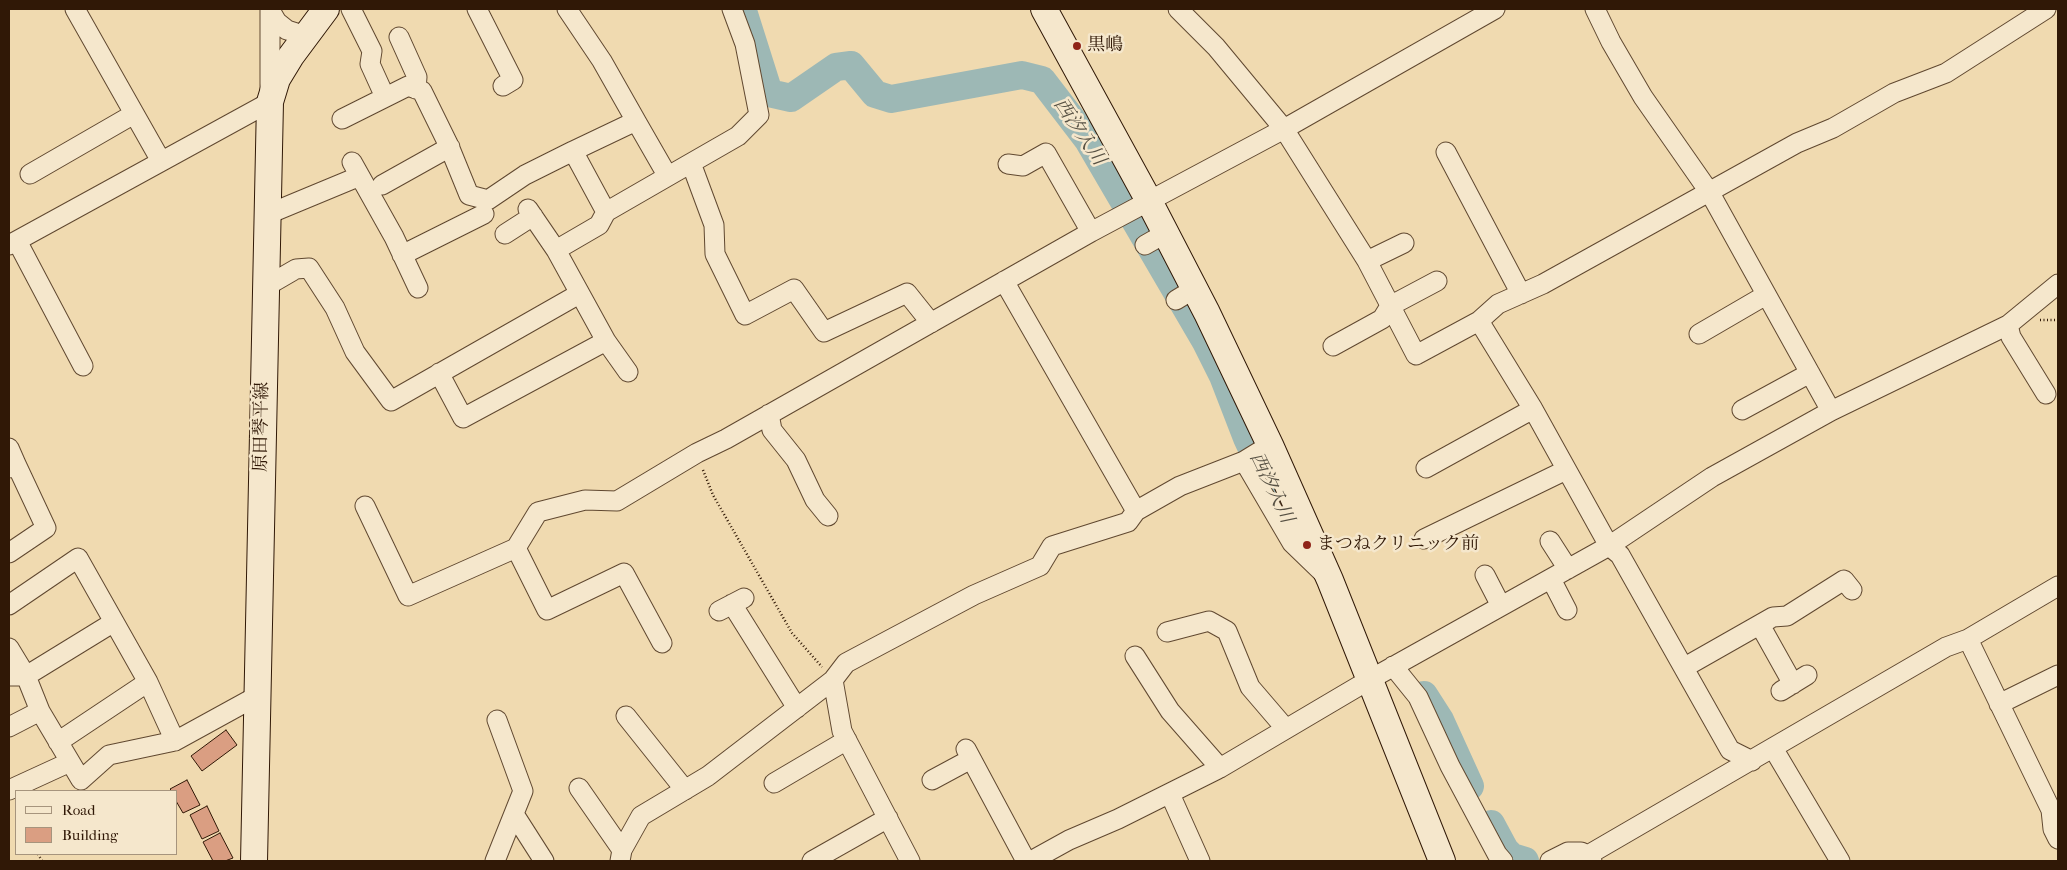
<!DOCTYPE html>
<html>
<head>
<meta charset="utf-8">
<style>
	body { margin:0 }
	#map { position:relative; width:2067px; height:870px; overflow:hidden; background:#f0dab0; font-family:"IM FELL French Canon",serif }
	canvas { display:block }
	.frame { position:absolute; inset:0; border:10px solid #301806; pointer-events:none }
	.legend { position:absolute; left:15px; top:790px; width:162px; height:65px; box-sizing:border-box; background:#f5e7cc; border:1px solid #a6947d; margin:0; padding:6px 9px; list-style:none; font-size:15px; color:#301806 }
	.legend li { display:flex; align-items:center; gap:10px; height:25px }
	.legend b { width:25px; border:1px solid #a6947d }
</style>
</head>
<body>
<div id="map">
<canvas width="2067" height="870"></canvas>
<div class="frame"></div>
<ul class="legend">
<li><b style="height:6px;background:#f5e7cc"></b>Road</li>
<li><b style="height:14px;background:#da9e82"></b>Building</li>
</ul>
</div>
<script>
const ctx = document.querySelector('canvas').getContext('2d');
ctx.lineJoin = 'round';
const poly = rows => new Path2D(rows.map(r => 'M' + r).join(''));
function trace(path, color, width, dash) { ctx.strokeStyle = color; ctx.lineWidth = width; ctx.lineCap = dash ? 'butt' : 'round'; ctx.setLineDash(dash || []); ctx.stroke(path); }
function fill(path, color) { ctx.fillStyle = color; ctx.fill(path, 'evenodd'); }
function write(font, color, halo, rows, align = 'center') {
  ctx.font = font + ' "IM FELL French Canon","Noto Serif JP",serif'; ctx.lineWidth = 5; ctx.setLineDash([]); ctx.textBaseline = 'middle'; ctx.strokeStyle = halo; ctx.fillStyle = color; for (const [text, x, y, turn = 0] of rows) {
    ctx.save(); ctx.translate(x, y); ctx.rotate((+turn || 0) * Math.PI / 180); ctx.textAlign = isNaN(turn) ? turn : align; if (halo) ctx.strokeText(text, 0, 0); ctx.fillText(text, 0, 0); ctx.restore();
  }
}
trace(poly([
	[740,9,744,14,769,93,791,98,836,67,851,65,875,94,891,99,1022,75,1042,80,1088,140,1206,342,1223,376,1247,438,1280,510],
	[1424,695,1440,720,1470,786],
	[1491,824,1505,850,1512,857,1525,861]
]), '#9db8b5', 28);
const building = poly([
	[226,730,237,745,202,771,191,756,226,730],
	[187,780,200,805,183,813,176,801,176,791,172,791,170,789,187,780],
	[207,806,219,831,202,839,190,815,207,806],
	[220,833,233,858,225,861,213,861,203,842,220,833]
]);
fill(building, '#da9e82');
trace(building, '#301806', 1);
const street = poly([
	[75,9,161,161],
	[351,9,372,51,370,64,385,97],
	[477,9,513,80,503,86],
	[567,9,602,61,636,121,573,151],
	[732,9,745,44,759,115,738,136,691,163,714,225,715,254,745,315,794,289,824,332,907,293,931,323],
	[1178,9,1216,47,1284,129,1367,261,1416,355,1479,321,1498,304,1543,284,1797,143,1833,128,1894,93,1946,73,2046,9],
	[1595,9,1611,42,1643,97,1710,193,1831,411],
	[270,10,277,22,287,30,306,36],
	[399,37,417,77,416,89],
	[342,119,408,86,422,91,449,146,469,195,488,200,525,175,573,151,606,212],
	[636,121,667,175],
	[1446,152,1521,294],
	[352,162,394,237,418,288],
	[1008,164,1023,166,1046,153,1091,232],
	[30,174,134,114],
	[382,185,450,147],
	[528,209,556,250,599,225,606,212,691,163],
	[266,215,360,176],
	[505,234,533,216],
	[17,241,83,366],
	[9,245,270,102,270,9],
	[1145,245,1166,233],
	[556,250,606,341,628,372],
	[402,255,484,214],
	[1367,261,1404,243],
	[265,287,296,269,309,268,335,308,355,352,391,401,579,294],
	[1176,300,1194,289],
	[1479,321,1533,409,1609,546,1620,555,1730,750,1752,761],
	[2008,325,2011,337,2046,394],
	[1699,334,1766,295],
	[1333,346,1382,319,1390,306,1437,281],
	[439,373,463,418,606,341],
	[1742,410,1810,373],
	[769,414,772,430,796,460,815,500,828,516],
	[9,448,16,464],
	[1244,461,1292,543,1322,572],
	[9,468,16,464,46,528,9,553],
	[1426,468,1533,409],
	[365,506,408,596,516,548,538,512,585,500,617,501,697,453,726,439,1091,232,1284,129,1495,9],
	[1136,511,1180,486,1244,461,1270,445],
	[1424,539,1566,470],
	[1550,541,1568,569],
	[516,548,547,610,624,573,662,643],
	[1485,575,1501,606],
	[1551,579,1567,610],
	[732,604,797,708],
	[9,605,78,558,148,682,58,742],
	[719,611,744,598],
	[1760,625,1793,684],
	[1167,632,1209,621,1227,631,1250,687,1286,729],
	[1968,639,2051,810,2053,829,2058,839],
	[9,648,26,676,114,622],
	[1135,656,1170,711,1220,768],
	[1393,666,1418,697,1450,766,1497,854,1503,861],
	[1685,667,1773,617,1787,616,1844,580,1852,590],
	[9,676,26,676,40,711,81,780,109,755,175,741,257,696],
	[833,680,842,731,910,861],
	[148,682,175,741],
	[1781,691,1807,675],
	[1999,704,2058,675],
	[626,716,685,790],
	[9,727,40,711],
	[1773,748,1840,861],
	[966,749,1026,861],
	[932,780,971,759],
	[774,783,847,740],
	[579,788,622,850],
	[9,790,70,762],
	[1170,794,1200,861],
	[514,814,544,861],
	[1588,855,1946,647,1968,639,2058,586],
	[495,861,523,791,497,720],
	[620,861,622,850,641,816,708,776,833,680,846,663,974,595,1040,566,1052,546,1128,522,1136,511,1004,281],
	[812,861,888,818],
	[1031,861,1069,840,1118,819,1220,768,1369,680,1609,546,1712,477,1831,411,2008,325,2058,284],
	[1550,861,1568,852,1581,852,1588,855,1592,861]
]);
const secondary = poly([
	[1044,9,1149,201,1207,313,1270,445,1330,580,1442,861],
	[254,861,270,102,277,79,291,56,326,9]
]);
trace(street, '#604830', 21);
trace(secondary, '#301806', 28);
trace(poly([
	[2040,320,2058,320],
	[703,470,713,495,792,633,822,667],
	[38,854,42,861]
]), '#301806', 2.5, [1, 2.5]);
trace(street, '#f5e7cc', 19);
trace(secondary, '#f5e7cc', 26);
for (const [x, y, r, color] of [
	[1077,46,5,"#8f2418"],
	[1307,545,5,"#8f2418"]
]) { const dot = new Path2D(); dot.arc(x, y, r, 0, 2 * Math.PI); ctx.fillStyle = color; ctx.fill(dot); trace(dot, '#f5e7cc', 2); }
write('18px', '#301806', '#f5e7cc', [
	["黒嶋",1087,46],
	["まつねクリニック前",1317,545]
], 'left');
write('18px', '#301806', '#f5e7cc', [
	["原田琴平線",262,427,-89]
]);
write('italic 19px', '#565043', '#f5e7cc', [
	["西汐入川",1079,132,56],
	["西汐入川",1271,488,64]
]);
</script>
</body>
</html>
